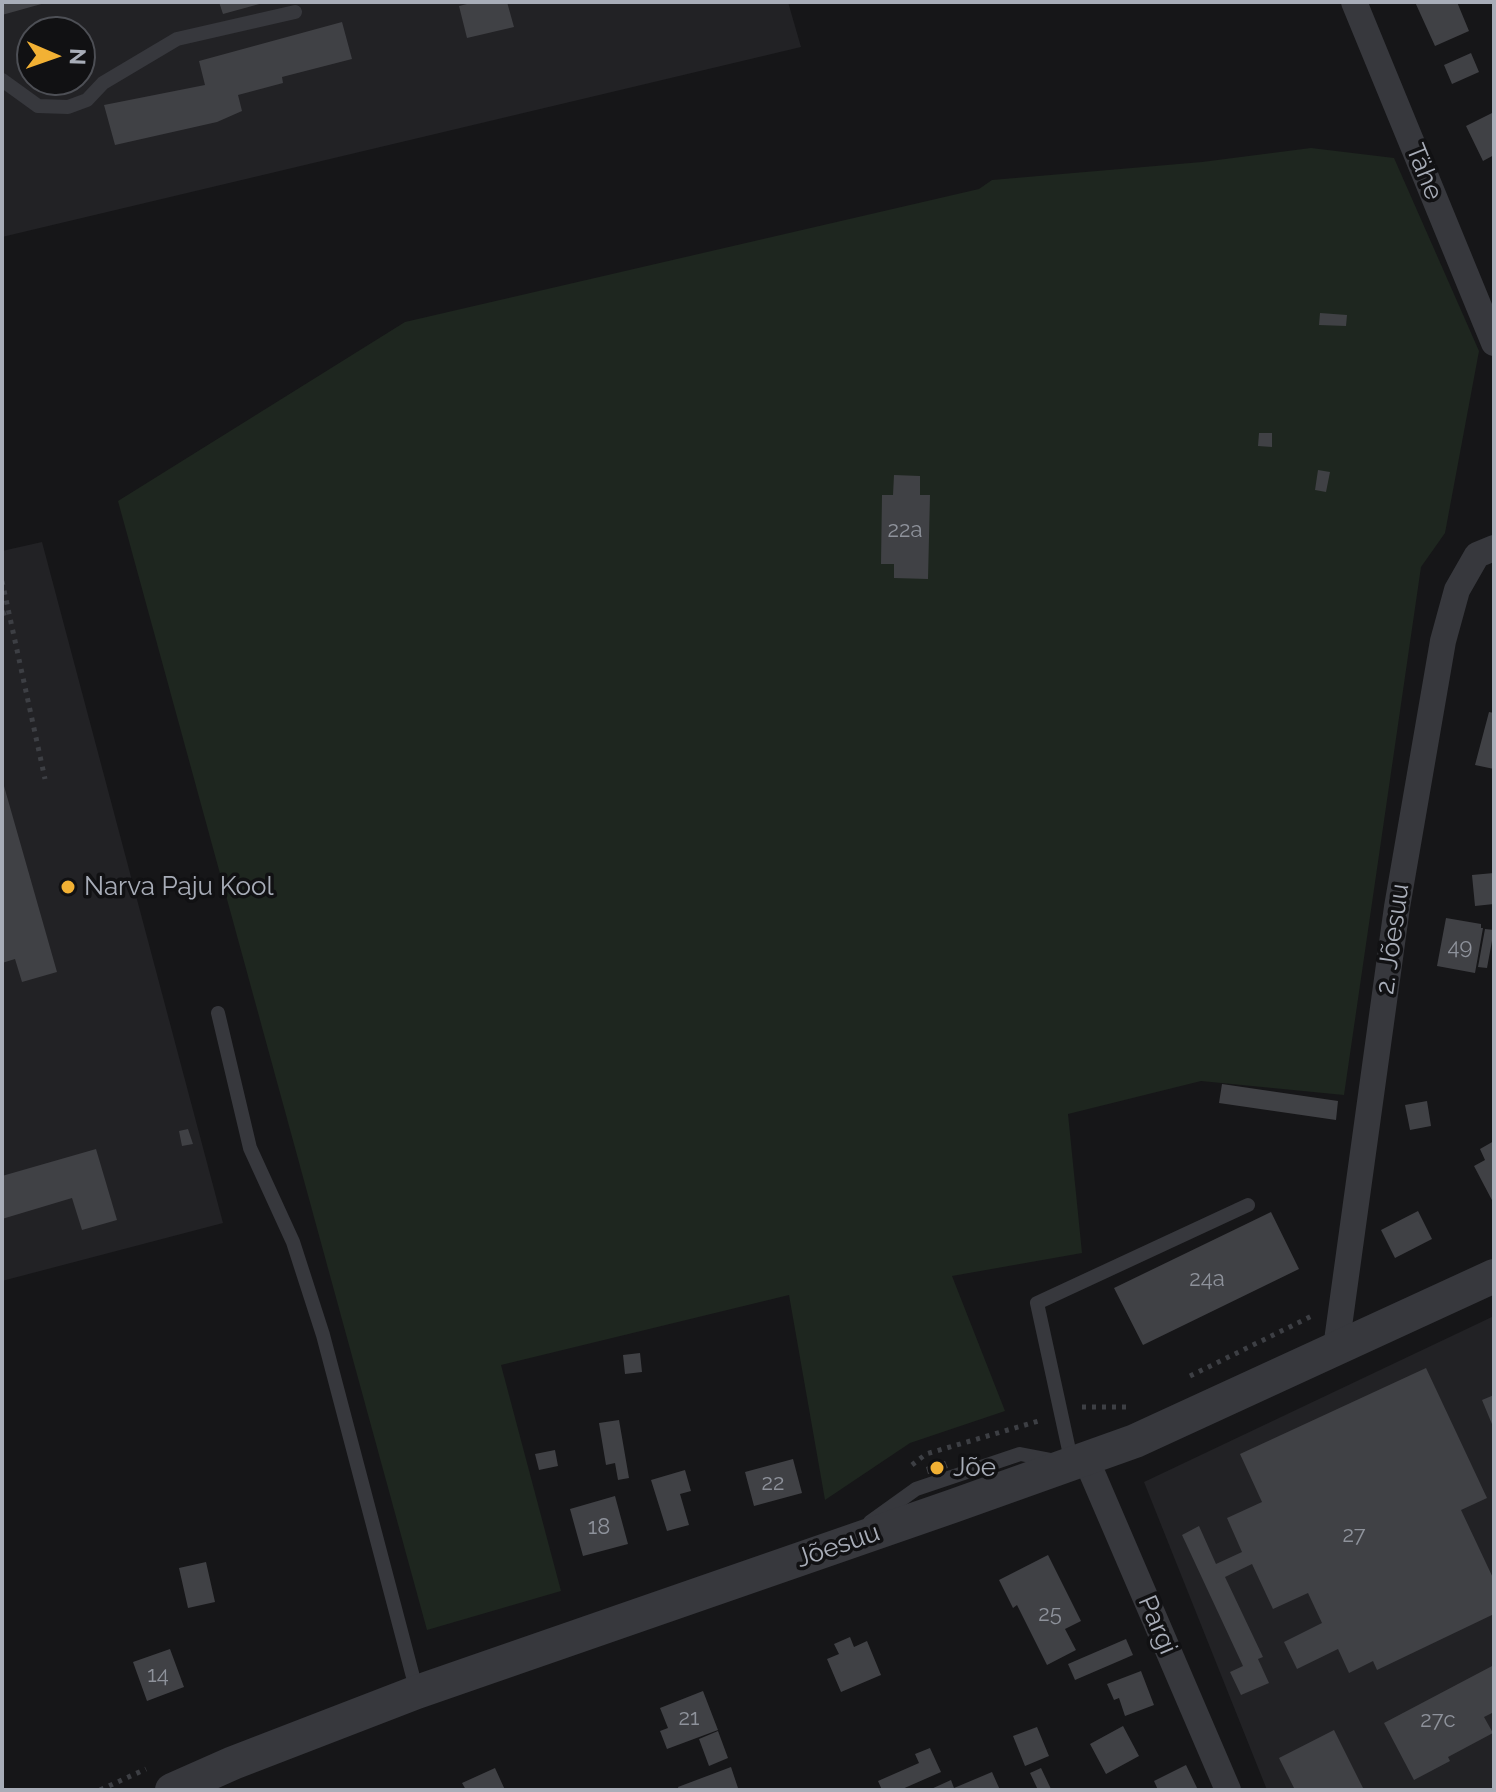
<!DOCTYPE html>
<html>
<head>
<meta charset="utf-8">
<style>
	body { margin:0 }
	#map { position:relative; width:1496px; height:1792px; overflow:hidden; background:#161618; font-family:Raleway,sans-serif }
	canvas { display:block }
	.frame { position:absolute; inset:0; border:4px solid #a8adb8; pointer-events:none }
	.north { position:absolute; left:16px; top:16px; width:80px; height:80px; box-sizing:border-box; background:#111113; border:2px solid #4d4f55; border-radius:50%; rotate:92deg; font-size:22px; font-weight:700; line-height:32px; text-align:center; color:#a8adb8 }
	.north::after { content:''; display:block; margin:auto; width:28px; height:36px; background:#f2b134; clip-path:polygon(50% 0,100% 100%,50% 72%,0 100%) }
</style>
</head>
<body>
<div id="map">
<canvas width="1496" height="1792"></canvas>
<div class="frame"></div>
<div class="north">N</div>
</div>
<script>
const ctx = document.querySelector('canvas').getContext('2d');
ctx.lineJoin = 'round';
function fill(path, color) { ctx.fillStyle = color; ctx.fill(path, 'evenodd'); }
const poly = rows => new Path2D(rows.map(r => 'M' + r).join(''));
function trace(path, color, width, dash) { ctx.strokeStyle = color; ctx.lineWidth = width; ctx.lineCap = dash ? 'butt' : 'round'; ctx.setLineDash(dash || []); ctx.stroke(path); }
function write(font, color, halo, rows, align = 'center') {
  ctx.font = font + ' Raleway,sans-serif'; ctx.lineWidth = 7; ctx.setLineDash([]); ctx.textBaseline = 'middle'; ctx.strokeStyle = halo; ctx.fillStyle = color; for (const [text, x, y, turn = 0] of rows) {
    ctx.save(); ctx.translate(x, y); ctx.rotate((+turn || 0) * Math.PI / 180); ctx.textAlign = isNaN(turn) ? turn : align; if (halo) ctx.strokeText(text, 0, 0); ctx.fillText(text, 0, 0); ctx.restore();
  }
}
fill(poly([
	[2,2,788,2,801,47,2,237],
	[32,32,80,32,80,80,32,80],
	[42,542,223,1223,2,1281,2,551],
	[1494,1316,1494,1790,1267,1790,1144,1482]
]), '#222225');
fill(poly([
	[1311,148,1394,158,1479,351,1445,533,1421,567,1344,1095,1201,1081,1068,1114,1082,1253,952,1276,1005,1411,910,1443,825,1500,789,1295,501,1365,561,1591,427,1630,118,501,405,322,979,189,992,180,1202,162]
]), '#1e261f');
fill(poly([
	[2,2,45,2,45,3,2,15],
	[219,2,263,2,263,3,223,14],
	[475,2,507,2,514,27,467,38,459,6],
	[1415,2,1457,2,1469,31,1435,46],
	[342,22,352,59,282,77,283,83,238,95,242,111,217,122,115,145,104,105,205,85,199,61],
	[1471,53,1479,72,1452,84,1444,65],
	[1494,112,1494,155,1483,161,1466,126],
	[1320,313,1347,315,1346,326,1319,325],
	[1259,433,1272,433,1272,447,1258,446],
	[1318,470,1330,472,1326,492,1315,490],
	[894,475,920,476,920,495,930,495,928,579,894,578,894,564,881,564,882,495,893,495],
	[1489,712,1494,713,1494,769,1475,765],
	[2,779,57,972,22,982,15,959,2,963],
	[1494,873,1494,904,1475,906,1472,875],
	[1446,918,1481,924,1481,928,1483,928,1475,973,1437,966],
	[1485,929,1494,930,1487,968,1478,967],
	[1222,1084,1338,1101,1336,1120,1219,1103],
	[1427,1101,1431,1126,1410,1130,1405,1105],
	[188,1129,193,1144,182,1146,179,1131],
	[1494,1141,1494,1204,1474,1166,1485,1160,1480,1149],
	[96,1149,117,1220,82,1230,72,1198,2,1219,2,1176],
	[1418,1211,1432,1239,1395,1258,1381,1230],
	[1271,1212,1299,1269,1143,1345,1114,1288],
	[640,1353,642,1372,625,1374,623,1355],
	[1426,1368,1487,1498,1461,1510,1494,1580,1494,1614,1377,1670,1373,1661,1349,1673,1338,1649,1297,1669,1284,1642,1322,1623,1308,1593,1273,1609,1252,1564,1225,1577,1263,1657,1258,1659,1269,1683,1241,1695,1230,1672,1243,1666,1182,1535,1199,1526,1216,1564,1242,1552,1227,1518,1262,1502,1240,1454],
	[1494,1395,1494,1429,1482,1400],
	[619,1420,629,1478,618,1480,615,1463,606,1465,599,1423],
	[555,1450,558,1466,539,1470,535,1454],
	[793,1459,802,1493,754,1506,745,1472],
	[945,1461,948,1468,928,1474,926,1467],
	[685,1470,691,1491,680,1494,689,1525,667,1531,651,1480],
	[615,1496,628,1544,583,1556,570,1509],
	[1048,1555,1081,1621,1065,1629,1076,1650,1047,1665,1017,1605,1013,1608,999,1580],
	[206,1562,215,1602,188,1608,179,1568],
	[850,1637,854,1647,867,1641,881,1675,841,1692,827,1659,839,1654,834,1644],
	[1126,1639,1133,1655,1075,1680,1068,1664],
	[170,1649,184,1687,147,1701,133,1662],
	[1494,1665,1494,1712,1484,1717,1493,1733,1448,1757,1450,1761,1414,1780,1384,1723],
	[1141,1671,1154,1705,1125,1716,1119,1698,1114,1700,1107,1684],
	[703,1691,718,1730,667,1749,660,1731,668,1728,660,1708],
	[1123,1726,1139,1756,1106,1774,1090,1744],
	[1037,1727,1049,1756,1025,1766,1013,1736],
	[1334,1730,1364,1790,1295,1790,1279,1758],
	[718,1731,728,1758,709,1766,699,1739],
	[930,1748,941,1772,900,1790,882,1790,878,1781,919,1763,915,1754],
	[1186,1765,1198,1790,1179,1790,1178,1789,1158,1790,1154,1781],
	[731,1767,738,1788,732,1790,679,1790,678,1787],
	[495,1768,505,1790,466,1790,462,1783],
	[1041,1768,1051,1789,1048,1790,1038,1790,1030,1773],
	[992,1772,1000,1790,929,1790,951,1780,954,1788]
]), '#404145');
trace(poly([
	[2,581,45,779],
	[2,614,10,611],
	[1190,1376,1314,1315],
	[1082,1407,1127,1407],
	[912,1465,926,1454,1042,1420],
	[100,1790,146,1769]
]), '#3d3f44', 5, [4, 6]);
trace(poly([
	[2,80,38,106,68,107,87,100,103,83,177,39,295,12],
	[218,1013,250,1148,293,1242,323,1335,417,1692],
	[870,1522,916,1489,1020,1454,1072,1464,1037,1303,1248,1205]
]), '#37383d', 14);
trace(poly([
	[1354,2,1494,343],
	[1336,1348,1397,907,1443,641,1457,590,1477,555,1494,548],
	[1086,1459,1228,1790]
]), '#37383d', 26);
trace(poly([
	[172,1790,233,1763,417,1692,953,1506,1135,1441,1494,1276]
]), '#37383d', 34);
for (const [x, y, r, color] of [
	[68,887,8,"#f2b134"],
	[937,1468,8,"#f2b134"]
]) { const dot = new Path2D(); dot.arc(x, y, r, 0, 2 * Math.PI); ctx.fillStyle = color; ctx.fill(dot); trace(dot, '#111113', 3); }
write('22px', '#8e929b', null, [
	["22a",905,530],
	["49",1460,947],
	["24a",1207,1279],
	["22",773,1483],
	["18",599,1527],
	["27",1354,1535],
	["25",1050,1614],
	["14",158,1675],
	["21",689,1718],
	["27c",1438,1720]
]);
write('26px', '#a8adb8', '#111113', [
	["Tähe",1424,172,68],
	["2. Jõesuu",1393,939,-82],
	["Jõesuu",838,1546,-19],
	["Pargi",1157,1625,67]
]);
write('26px', '#a8adb8', '#111113', [
	["Narva Paju Kool",84,887],
	["Jõe",953,1468]
], 'left');
</script>
</body>
</html>
